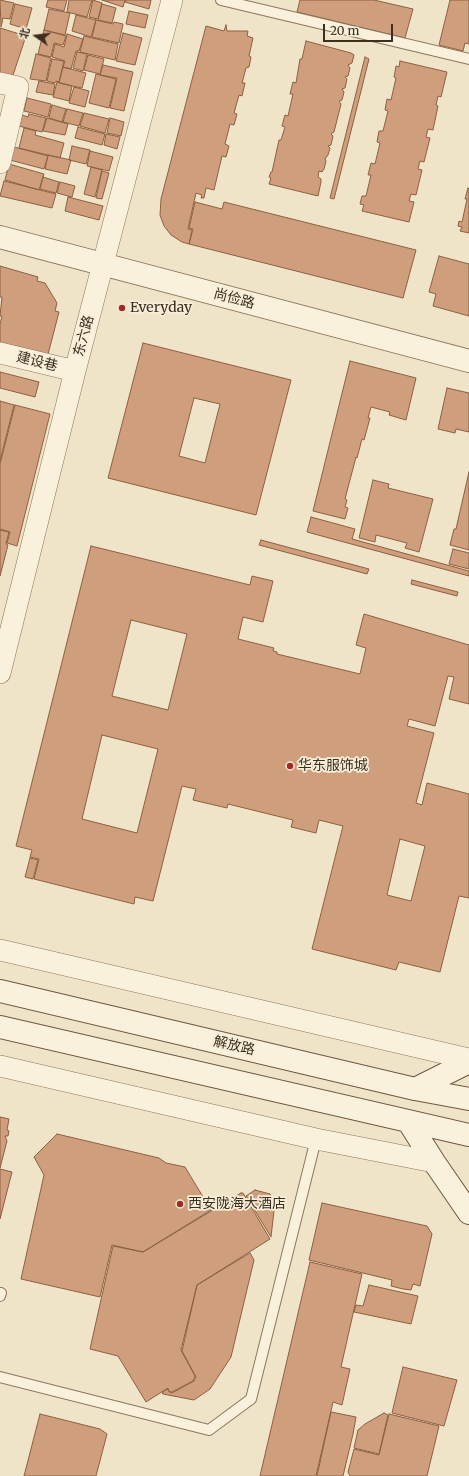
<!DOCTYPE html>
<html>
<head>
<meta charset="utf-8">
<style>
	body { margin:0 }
	#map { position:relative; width:469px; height:1476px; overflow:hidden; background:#f0e4c8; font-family:Merriweather,"Noto Sans SC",serif }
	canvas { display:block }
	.north { position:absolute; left:16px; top:16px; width:40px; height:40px; -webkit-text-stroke:3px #f7eed8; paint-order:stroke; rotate:284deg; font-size:11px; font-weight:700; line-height:16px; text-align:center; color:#3d2e20 }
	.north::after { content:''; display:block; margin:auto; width:14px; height:18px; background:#3d2e20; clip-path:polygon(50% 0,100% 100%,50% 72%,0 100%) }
	.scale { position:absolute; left:323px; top:24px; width:70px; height:18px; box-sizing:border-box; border:2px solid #3d2e20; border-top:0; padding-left:5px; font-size:12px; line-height:14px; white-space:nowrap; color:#3d2e20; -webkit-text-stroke:3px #f7eed8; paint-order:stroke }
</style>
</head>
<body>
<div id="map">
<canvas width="469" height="1476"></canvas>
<div class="north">北</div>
<div class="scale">20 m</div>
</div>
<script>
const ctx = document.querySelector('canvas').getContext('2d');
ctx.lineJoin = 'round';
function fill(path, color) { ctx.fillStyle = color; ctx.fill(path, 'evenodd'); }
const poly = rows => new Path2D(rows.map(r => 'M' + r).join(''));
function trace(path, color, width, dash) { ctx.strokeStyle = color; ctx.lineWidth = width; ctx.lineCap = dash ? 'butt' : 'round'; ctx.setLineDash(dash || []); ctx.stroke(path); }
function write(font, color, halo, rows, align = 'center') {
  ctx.font = font + ' Merriweather,"Noto Sans SC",serif'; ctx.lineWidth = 3.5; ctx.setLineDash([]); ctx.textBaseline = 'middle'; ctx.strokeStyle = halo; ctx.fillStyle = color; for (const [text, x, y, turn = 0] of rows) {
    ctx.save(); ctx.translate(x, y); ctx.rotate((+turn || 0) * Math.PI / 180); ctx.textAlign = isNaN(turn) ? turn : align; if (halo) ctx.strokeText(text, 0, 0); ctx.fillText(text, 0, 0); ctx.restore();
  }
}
const building = poly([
	[0,0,14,3,10,19,3,18,1,27,0,0],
	[48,0,67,0,64,11,46,7,48,0],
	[69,0,92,0,87,17,67,12,69,0],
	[93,0,102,3,98,19,89,17,93,0],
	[102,0,125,0,123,7,102,0],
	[126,0,151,0,149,9,125,2,126,0],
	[300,0,374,0,413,9,405,38,297,12,300,0],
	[450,0,469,0,469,44,465,43,463,51,439,45,450,0],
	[15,4,32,8,26,29,10,24,15,4],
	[102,4,116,8,112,23,98,20,102,4],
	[49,9,70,13,65,35,44,30,49,9],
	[129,11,148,15,145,28,126,24,129,11],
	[76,15,96,20,91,37,72,31,76,15],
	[96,20,113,24,114,22,123,24,119,43,92,37,96,20],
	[226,25,227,31,248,31,247,36,253,38,249,56,251,57,249,67,246,68,242,83,245,83,242,96,239,95,234,113,237,114,234,125,230,124,225,144,229,146,226,157,222,156,214,190,206,188,204,198,201,198,202,195,196,193,188,229,192,230,189,244,182,242,171,235,164,226,160,215,161,199,206,26,224,31,226,25],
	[0,28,26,36,8,90,0,82,0,28],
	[44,30,66,36,63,45,54,43,51,57,38,54,44,30],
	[123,33,142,38,135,65,116,61,123,33],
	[67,34,83,39,79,51,76,51,71,69,63,67,65,61,52,57,55,44,64,47,67,34],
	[84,36,118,44,115,60,80,52,84,36],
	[306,41,351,53,354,55,352,63,348,65,350,68,348,76,345,77,347,79,345,88,342,89,344,92,342,100,339,101,341,104,334,132,331,134,333,136,331,145,328,146,330,148,328,155,325,159,326,161,324,169,322,172,319,171,318,177,321,179,321,182,318,196,269,184,271,178,269,177,271,172,272,172,279,140,281,140,285,127,282,126,285,115,288,116,293,94,290,94,293,82,296,83,300,59,302,59,306,41],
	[77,52,87,54,83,71,73,68,77,52],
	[36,54,51,58,46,81,30,79,36,54],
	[88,55,104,59,100,74,84,70,88,55],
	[365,57,369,59,334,199,330,198,365,57],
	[52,59,64,61,59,82,56,81,55,83,47,81,52,59],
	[400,61,447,72,441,97,438,96,436,105,438,106,433,130,428,129,426,137,430,138,424,162,420,161,418,169,422,170,416,195,411,194,409,201,414,202,409,222,362,211,364,205,360,204,362,196,366,196,371,175,368,175,371,163,375,164,380,143,377,142,379,131,383,131,388,111,385,110,387,99,391,100,396,78,394,77,396,66,399,67,400,61],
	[103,65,133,72,124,111,110,108,117,78,100,75,103,65],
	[63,67,86,73,82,88,59,83,63,67],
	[96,74,116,79,109,108,89,103,96,74],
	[39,81,55,84,53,95,36,92,39,81],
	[57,82,72,86,69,101,53,97,57,82],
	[74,87,89,91,85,107,69,103,74,87],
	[27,98,51,104,48,117,24,111,27,98],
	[52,105,66,109,62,122,49,118,52,105],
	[67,109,83,113,79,126,63,122,67,109],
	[84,113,109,119,105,133,80,126,84,113],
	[29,114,46,118,42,132,19,126,22,115,28,117,29,114],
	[47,118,68,124,65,135,43,131,47,118],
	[110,118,124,122,121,136,107,133,110,118],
	[78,127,105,134,102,145,75,138,78,127],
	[24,128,36,131,35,135,64,143,60,158,19,148,24,128],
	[106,134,120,137,117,149,104,145,106,134],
	[72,146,90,150,86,164,69,160,72,146],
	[14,147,48,156,44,169,10,160,14,147],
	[90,151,113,157,109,171,87,166,90,151],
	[48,155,71,160,67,174,45,169,48,155],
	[9,164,44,174,39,190,5,180,9,164],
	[91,167,102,170,95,197,84,194,91,167],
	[102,171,109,173,102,199,96,198,102,171],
	[43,177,59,182,56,193,40,189,43,177],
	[4,181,56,194,52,208,0,196,4,181],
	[60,182,75,186,72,197,57,193,60,182],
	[468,188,469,189,469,233,460,231,462,227,458,226,459,221,462,222,467,199,465,199,468,188],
	[68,197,103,206,99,220,65,211,68,197],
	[195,202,222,209,224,202,416,250,403,298,189,244,193,229,189,228,195,202],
	[439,256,469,264,469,316,433,306,436,294,429,292,439,256],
	[0,266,38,277,37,281,45,283,57,303,55,311,59,312,46,362,0,349,0,324,2,316,0,316,2,297,0,297,0,266],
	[143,343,291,380,256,515,108,478,143,343],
	[194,398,220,404,205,463,179,456,194,398],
	[350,361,416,378,406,420,389,415,390,412,371,407,368,418,370,418,364,440,362,439,357,458,356,457,345,499,347,500,345,507,348,508,345,519,313,511,350,361],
	[0,372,39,382,35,397,0,388,0,372],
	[447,388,469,393,469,432,456,429,455,433,438,429,447,388],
	[0,401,14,405,0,461,0,401],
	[15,405,50,414,17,546,7,543,10,532,0,529,0,464,15,405],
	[469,472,469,550,450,545,454,529,456,529,469,472],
	[373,480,389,484,388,488,433,499,419,552,405,548,407,543,376,535,375,542,359,538,373,480],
	[311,517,355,529,352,539,469,571,469,576,307,532,311,517],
	[0,530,9,532,6,544,8,545,0,576,0,530],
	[261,540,369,569,367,574,259,545,261,540],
	[91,546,250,585,252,576,273,581,263,622,243,617,238,639,274,648,273,651,277,652,277,654,360,674,366,648,356,645,364,614,469,645,469,704,449,699,454,677,448,676,435,726,409,719,407,726,434,733,416,803,422,805,427,783,469,794,469,898,459,896,440,972,399,962,396,970,312,949,343,826,319,820,316,833,291,827,293,820,228,804,227,808,193,800,196,789,182,786,153,901,135,897,134,904,34,879,39,859,30,857,32,850,16,846,91,546],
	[131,620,187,634,168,710,112,696,131,620],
	[102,735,158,749,137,833,82,819,102,735],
	[400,839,425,846,411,901,387,895,400,839],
	[453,549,469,553,469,569,449,564,453,549],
	[412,580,458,592,457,596,411,584,412,580],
	[30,858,38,860,33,879,25,877,30,858],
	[0,1117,9,1119,7,1130,9,1131,8,1136,5,1136,7,1141,0,1168,0,1117],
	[57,1134,159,1158,166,1163,185,1167,211,1210,143,1252,112,1245,100,1297,21,1279,44,1175,34,1157,57,1134],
	[0,1169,12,1172,0,1219,0,1169],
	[255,1190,270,1194,275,1202,271,1237,246,1196,255,1190],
	[241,1193,243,1193,270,1239,197,1285,181,1350,195,1376,193,1381,172,1392,169,1392,168,1388,146,1402,118,1356,90,1349,113,1246,143,1252,241,1193],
	[322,1203,427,1226,432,1234,420,1286,413,1284,411,1290,403,1289,391,1286,392,1280,309,1260,322,1203],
	[250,1253,254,1260,231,1357,210,1389,194,1400,163,1394,162,1393,167,1389,170,1392,172,1393,194,1381,196,1377,182,1351,197,1285,250,1253],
	[310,1262,362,1274,341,1367,350,1369,342,1405,333,1402,316,1476,260,1476,310,1262],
	[369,1285,418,1296,411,1324,354,1312,356,1305,363,1306,369,1285],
	[403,1367,457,1380,444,1426,392,1413,403,1367],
	[331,1412,356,1417,353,1434,343,1476,317,1476,331,1412],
	[384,1413,388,1415,379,1454,354,1448,358,1430,365,1424,384,1413],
	[40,1414,100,1429,107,1434,96,1476,24,1476,40,1414],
	[389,1414,439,1426,427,1476,350,1476,348,1472,354,1449,379,1455,389,1414]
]);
fill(building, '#cf9f7d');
trace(building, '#8d5f41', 1);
const service = poly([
	[221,0,469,59],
	[0,1296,1,1293],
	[0,1377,209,1430,251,1399,316,1139]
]);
const minor = poly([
	[0,83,18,87,0,163],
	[0,353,75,371],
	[0,673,75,371,172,0],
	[0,950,469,1059],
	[0,1066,316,1139,434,1162]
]);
const tertiary = poly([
	[0,237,469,361]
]);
const secondary = poly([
	[0,991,415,1089,469,1099],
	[0,1027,469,1135],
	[415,1089,469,1062],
	[408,1121,434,1162,469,1213]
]);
trace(service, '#8d765c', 12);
trace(minor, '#8d765c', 22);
trace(tertiary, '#8d765c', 24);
trace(secondary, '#6f573f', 24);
trace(service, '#faf1dc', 10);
trace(minor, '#faf1dc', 21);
trace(tertiary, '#faf1dc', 22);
trace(secondary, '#faf1dc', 22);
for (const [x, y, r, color] of [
	[122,308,4,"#9e2a2b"],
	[290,766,4,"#9e2a2b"],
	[180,1204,4,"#9e2a2b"]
]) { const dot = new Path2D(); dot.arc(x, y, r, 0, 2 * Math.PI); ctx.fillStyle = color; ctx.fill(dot); trace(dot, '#f7eed8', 1.5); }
write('14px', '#3d2e20', '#f7eed8', [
	["尚俭路",234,299,15],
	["东六路",84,336,-75],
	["建设巷",37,362,14],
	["解放路",234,1046,13]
]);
write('14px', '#3d2e20', '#f7eed8', [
	["Everyday",130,308],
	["华东服饰城",298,766],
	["西安陇海大酒店",188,1204]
], 'left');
</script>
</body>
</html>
